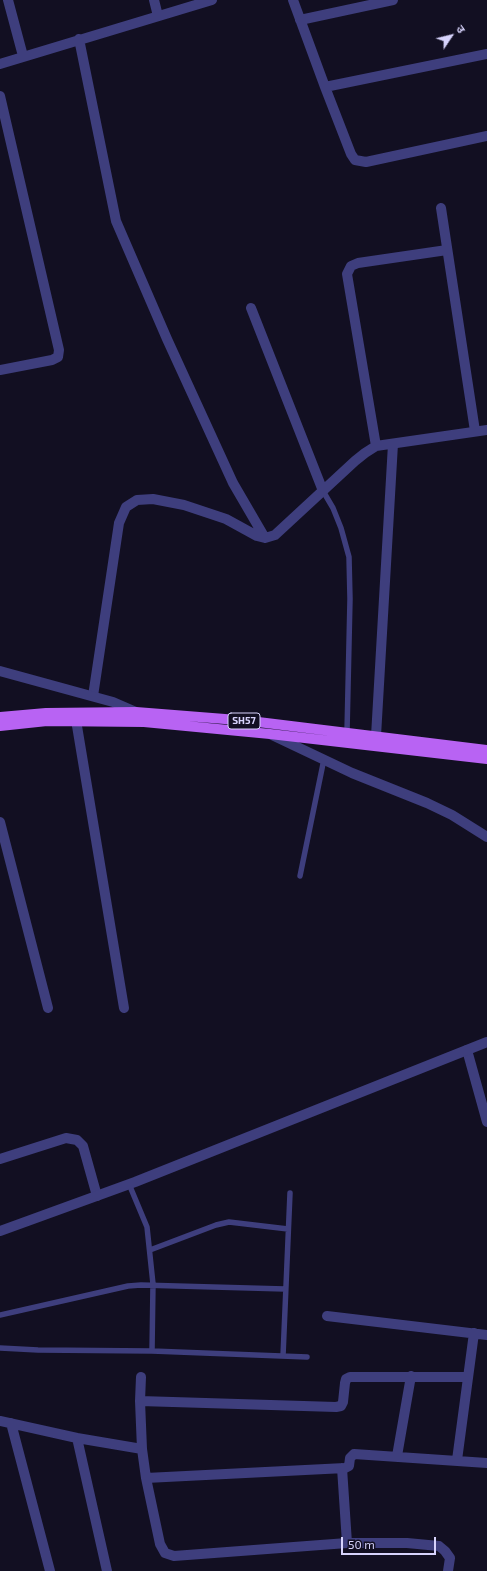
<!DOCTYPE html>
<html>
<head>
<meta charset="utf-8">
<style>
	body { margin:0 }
	#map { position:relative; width:487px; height:1571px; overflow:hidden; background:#120f22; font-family:"Exo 2","Noto Sans Devanagari",sans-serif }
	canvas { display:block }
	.north { position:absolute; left:431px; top:16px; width:40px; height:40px; -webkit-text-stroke:3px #120f22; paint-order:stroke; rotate:55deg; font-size:11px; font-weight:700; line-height:16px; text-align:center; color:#d7d3fc }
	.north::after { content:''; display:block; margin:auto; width:14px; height:18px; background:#d7d3fc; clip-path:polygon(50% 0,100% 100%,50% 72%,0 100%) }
	.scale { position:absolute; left:341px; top:1537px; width:95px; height:18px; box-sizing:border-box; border:2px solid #d7d3fc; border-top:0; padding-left:5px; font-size:12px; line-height:14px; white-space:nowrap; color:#d7d3fc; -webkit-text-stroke:3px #120f22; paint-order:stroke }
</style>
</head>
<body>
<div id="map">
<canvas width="487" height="1571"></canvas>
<div class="north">उ</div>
<div class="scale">50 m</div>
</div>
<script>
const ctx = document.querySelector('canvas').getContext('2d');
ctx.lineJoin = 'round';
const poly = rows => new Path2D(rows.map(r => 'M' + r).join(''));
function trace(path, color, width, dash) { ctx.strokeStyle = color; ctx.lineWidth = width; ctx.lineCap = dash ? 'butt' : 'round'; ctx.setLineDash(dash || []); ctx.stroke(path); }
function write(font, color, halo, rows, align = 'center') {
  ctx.font = font + ' "Exo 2",sans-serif'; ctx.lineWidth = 3; ctx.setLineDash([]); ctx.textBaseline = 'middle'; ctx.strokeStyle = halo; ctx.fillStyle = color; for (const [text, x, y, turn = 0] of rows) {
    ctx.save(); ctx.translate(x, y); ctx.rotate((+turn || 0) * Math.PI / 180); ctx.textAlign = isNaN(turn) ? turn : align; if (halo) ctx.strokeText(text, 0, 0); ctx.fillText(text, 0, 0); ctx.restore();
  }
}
trace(poly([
	[323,491,333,508,341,528,349,557,350,599,347,732],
	[300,876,324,759],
	[129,1184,147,1227,153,1284,152,1351],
	[150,1250,216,1225,229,1222,288,1229],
	[0,1315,128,1286,141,1285,285,1289],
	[0,1348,38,1350,152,1351,307,1357],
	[283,1356,290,1193]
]), '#3e3e7d', 5.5);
trace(poly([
	[8,0,23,56],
	[154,0,158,16],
	[293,0,325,87,351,154,355,160,366,162,487,136],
	[300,20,393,0],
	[79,39,116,221,167,339,233,483,265,538],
	[0,64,212,0],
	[325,87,487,54],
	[0,96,59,350,58,357,52,360,0,370],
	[441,208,475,431],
	[251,308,323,491],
	[376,446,347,274,351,266,358,263,447,250],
	[93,696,119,523,126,507,137,500,153,499,184,505,226,519,257,536,265,538,275,535,355,461,365,453,376,446,487,430],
	[76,720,124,1008],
	[272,735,352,773,427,803,452,815,487,837],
	[376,736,393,444],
	[0,822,48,1008],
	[467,1050,487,1122],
	[0,1159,66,1138,77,1140,83,1146,97,1196],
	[327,1316,487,1335],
	[141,1377,140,1401,142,1449],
	[140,1401,336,1407,341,1406,343,1402,345,1383,346,1379,350,1377,468,1377],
	[0,1421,77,1438,107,1571],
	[11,1423,50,1571],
	[77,1438,142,1449,146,1478],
	[397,1456,411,1376],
	[457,1460,474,1333],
	[342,1468,347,1543],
	[448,1571,450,1558,445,1551,439,1546,407,1543,347,1543,174,1556,165,1553,160,1544,146,1478,345,1468,349,1466,350,1458,354,1454,487,1463]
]), '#3e3e7d', 10);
trace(poly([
	[0,671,113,702,136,712],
	[0,1231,135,1182,487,1042]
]), '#3e3e7d', 10);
trace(poly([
	[0,717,46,713,136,712,250,721,487,750],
	[0,726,47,721,144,722,270,734,487,759]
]), '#b863f3', 10);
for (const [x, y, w] of [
	[244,721,32]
]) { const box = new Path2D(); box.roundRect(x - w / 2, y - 8, w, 16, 3); ctx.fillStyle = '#120f22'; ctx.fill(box); trace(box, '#d7d3fc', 1); }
write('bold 10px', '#d7d3fc', null, [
	["SH57",244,721]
]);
</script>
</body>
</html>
